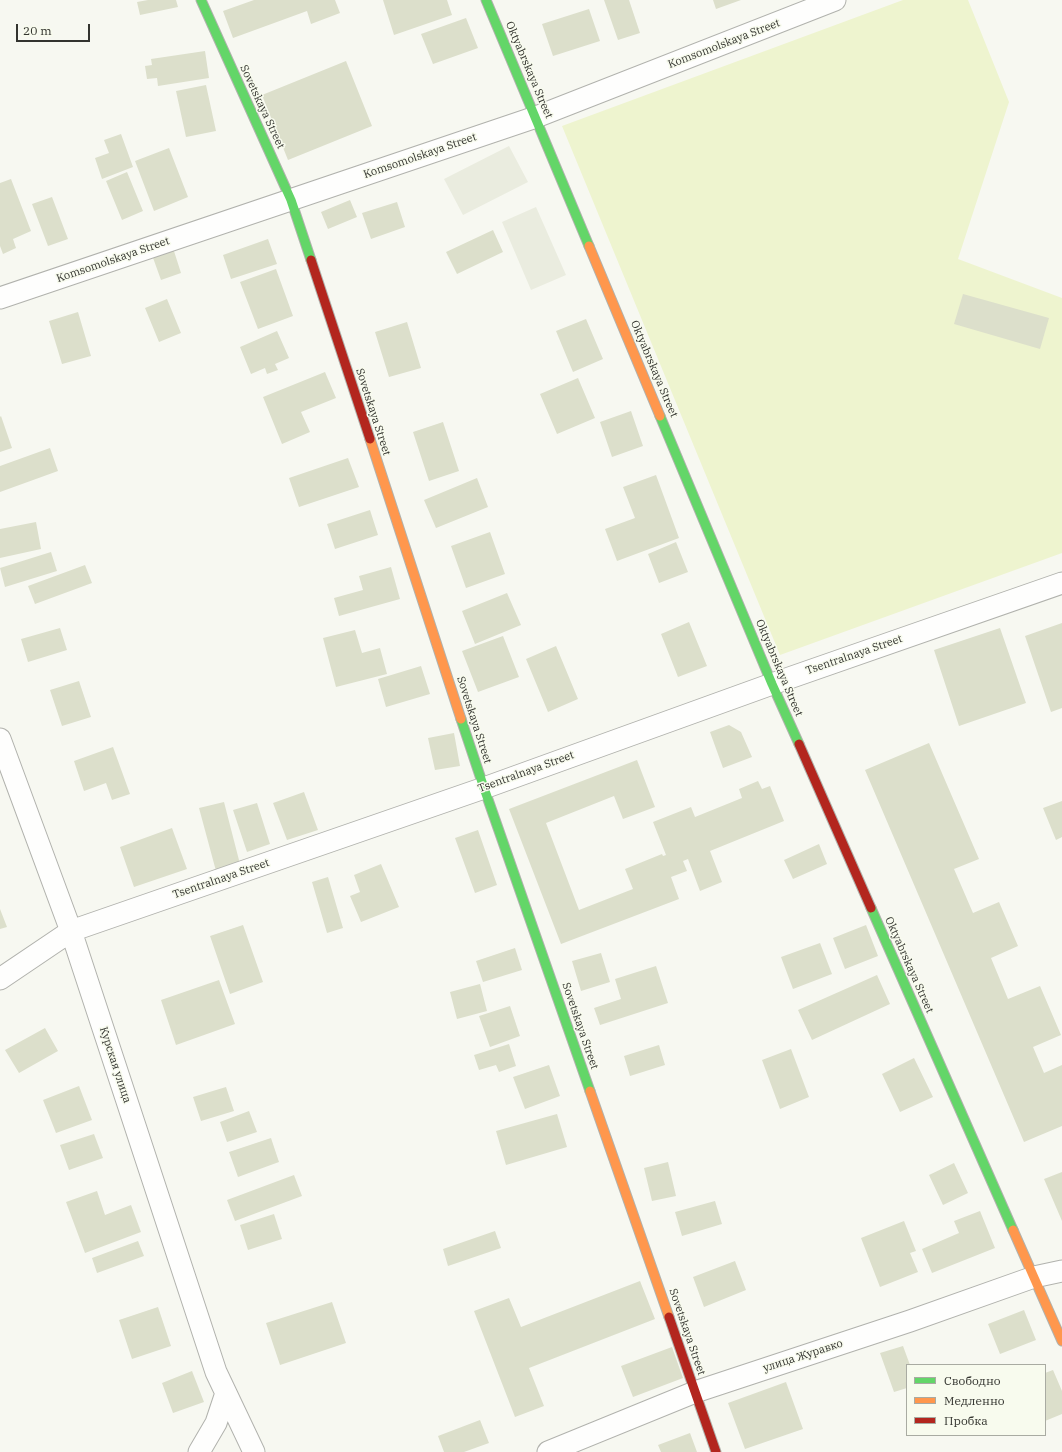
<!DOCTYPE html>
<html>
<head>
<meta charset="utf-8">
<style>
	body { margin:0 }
	#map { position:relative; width:1062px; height:1452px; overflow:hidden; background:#f7f8f1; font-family:"IBM Plex Serif",serif }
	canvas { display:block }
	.legend { position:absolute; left:906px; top:1364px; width:140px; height:72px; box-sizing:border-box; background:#f8fbee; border:1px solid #a9aba2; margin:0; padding:5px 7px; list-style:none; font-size:12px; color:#33342f }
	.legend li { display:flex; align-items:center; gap:8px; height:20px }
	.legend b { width:20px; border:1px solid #a9aba2 }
	.scale { position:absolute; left:16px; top:24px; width:74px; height:18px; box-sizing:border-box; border:2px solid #33342f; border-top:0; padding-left:5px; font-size:12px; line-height:14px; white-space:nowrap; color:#33342f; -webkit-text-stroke:3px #f8fbee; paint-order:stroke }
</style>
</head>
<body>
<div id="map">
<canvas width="1062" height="1452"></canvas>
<ul class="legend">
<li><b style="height:5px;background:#63d668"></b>Свободно</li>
<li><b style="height:5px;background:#ff974d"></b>Медленно</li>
<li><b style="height:5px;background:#b3261e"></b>Пробка</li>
</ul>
<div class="scale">20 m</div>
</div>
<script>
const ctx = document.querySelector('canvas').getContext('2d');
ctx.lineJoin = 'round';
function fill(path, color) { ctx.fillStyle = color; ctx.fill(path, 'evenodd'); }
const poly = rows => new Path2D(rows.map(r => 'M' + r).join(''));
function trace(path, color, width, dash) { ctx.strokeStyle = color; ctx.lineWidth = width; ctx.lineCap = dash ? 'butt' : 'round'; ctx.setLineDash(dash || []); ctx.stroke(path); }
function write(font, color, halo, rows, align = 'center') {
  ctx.font = font + ' "IBM Plex Serif",serif'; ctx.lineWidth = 3; ctx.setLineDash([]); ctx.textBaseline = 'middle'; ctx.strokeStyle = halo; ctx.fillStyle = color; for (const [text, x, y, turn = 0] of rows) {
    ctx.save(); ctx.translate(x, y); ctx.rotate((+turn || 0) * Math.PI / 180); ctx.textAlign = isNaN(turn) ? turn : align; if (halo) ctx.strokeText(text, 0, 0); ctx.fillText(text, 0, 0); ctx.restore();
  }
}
fill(poly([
	[509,146,528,182,463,215,444,179],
	[536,207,566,275,531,290,502,222]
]), '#eaecdf');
fill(poly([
	[903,0,968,0,1009,102,958,259,1062,298,1062,553,780,655,562,126]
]), '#eef4cf');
fill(poly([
	[148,0,176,0,178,7,140,15,137,2],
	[254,0,335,0,340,13,311,24,307,11,233,38,223,11],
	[383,0,447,0,452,15,394,35],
	[604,0,629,0,640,33,618,40],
	[713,0,741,0,716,9],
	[589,9,600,41,553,56,542,24],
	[466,18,478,48,433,64,421,34],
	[205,51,209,78,158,86,157,78,147,79,145,66,152,65,151,59],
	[346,61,372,126,288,160,262,95],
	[206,85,216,131,186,137,176,91],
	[121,134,133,167,102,179,95,158,109,153,104,140],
	[169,148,188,197,154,211,135,161],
	[127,172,143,211,122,220,106,181],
	[11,179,31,231,13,239,16,248,3,254,0,246,0,183],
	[52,197,68,239,48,246,32,204],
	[350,200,357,217,328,229,321,212],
	[397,202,405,227,371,239,362,213],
	[493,230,503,252,457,274,446,252],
	[268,239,277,264,231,279,223,255],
	[173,248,181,273,161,280,152,255],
	[276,269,293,316,258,329,240,282],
	[963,294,1049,318,1040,349,954,324],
	[167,299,181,333,159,342,145,308],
	[78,312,91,356,62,364,49,321],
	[586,319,603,359,573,372,556,331],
	[407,322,421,368,389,377,375,332],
	[277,331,289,358,275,364,278,370,267,374,265,368,251,374,240,347],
	[325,372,336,398,301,412,310,432,282,444,263,397],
	[578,378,595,418,557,434,540,394],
	[631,411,643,446,612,457,600,422],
	[1,416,12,448,0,452,0,417],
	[443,422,459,471,429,481,413,432],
	[50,448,58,471,0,492,0,466],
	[348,458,359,487,299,507,289,478],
	[656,475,679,538,617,561,605,529,635,518,623,487],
	[477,478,488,507,436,528,424,500],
	[370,510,378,535,335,549,327,524],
	[36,522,41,549,0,558,0,529],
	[490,532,505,574,466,588,451,546],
	[676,542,688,572,659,583,648,554],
	[51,552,57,571,5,587,0,568],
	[85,565,92,583,35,604,28,586],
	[391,567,400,599,339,616,334,598,363,590,359,576],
	[507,593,521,625,475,644,462,611],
	[689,622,707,666,678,677,661,634],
	[1062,623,1062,708,1051,712,1025,636],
	[60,628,67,650,28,662,21,639],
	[1000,628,1026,703,959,726,934,650],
	[355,630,362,653,380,648,387,674,336,687,323,638],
	[503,636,519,677,478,692,462,651],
	[556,646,578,699,548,712,526,659],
	[421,666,430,694,386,707,378,679],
	[79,681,91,717,62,726,50,690],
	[729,725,741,732,752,757,723,768,710,732],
	[454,733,460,766,435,770,428,738],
	[929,743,979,859,954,869,973,913,999,902,1018,946,991,958,1008,999,1040,986,1061,1035,1033,1047,1044,1073,1062,1065,1062,1126,1024,1142,865,770],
	[113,747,130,794,112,800,106,783,84,791,74,761],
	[637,760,655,807,623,819,614,796,546,823,579,910,633,889,625,869,662,854,663,856,666,855,653,822,691,807,695,817,742,798,739,789,758,781,762,789,770,786,784,821,710,851,722,882,700,891,688,859,683,861,687,871,671,877,679,899,561,944,509,809],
	[304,792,318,830,287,840,273,803],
	[1062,801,1062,837,1056,840,1043,808],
	[224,802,240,864,216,871,199,808],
	[257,803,270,844,247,852,233,810],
	[172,828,187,869,134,887,120,847],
	[478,830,497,885,475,893,455,838],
	[819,844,827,864,793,879,784,860],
	[381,864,399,907,361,922,350,896,360,892,354,875],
	[328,877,343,928,327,933,312,882],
	[0,909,7,927,0,929],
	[243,925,263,982,230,994,210,936],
	[866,925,878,956,845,969,833,938],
	[820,943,832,974,793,989,781,957],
	[515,948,522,970,483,982,476,961],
	[601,953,610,982,581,991,572,961],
	[656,966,668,1003,600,1025,594,1008,621,999,615,979],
	[877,975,890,1004,812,1040,798,1010],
	[219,980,235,1024,176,1045,161,1000],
	[480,984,487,1011,457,1019,450,992],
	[510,1006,520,1036,490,1047,479,1016],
	[45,1028,58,1051,19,1073,5,1050],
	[509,1044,516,1066,499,1072,496,1065,479,1070,474,1055],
	[659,1045,665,1065,630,1076,624,1056],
	[791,1049,809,1097,780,1109,762,1060],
	[914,1058,933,1097,900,1112,882,1074],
	[549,1065,560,1096,525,1109,513,1077],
	[79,1086,92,1120,56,1133,43,1100],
	[226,1087,234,1111,201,1121,193,1097],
	[249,1111,257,1132,227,1142,220,1122],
	[557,1114,567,1147,506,1165,496,1131],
	[94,1134,103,1158,69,1170,60,1145],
	[271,1138,279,1162,238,1177,229,1152],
	[668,1162,676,1196,652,1201,644,1168],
	[954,1163,968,1193,943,1205,929,1175],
	[1062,1172,1062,1221,1044,1179],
	[294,1175,302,1196,235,1221,227,1200],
	[97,1191,105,1215,131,1205,141,1232,85,1253,66,1202],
	[715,1201,722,1224,682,1236,675,1212],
	[980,1211,995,1248,932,1273,922,1249,959,1233,954,1221],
	[274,1214,282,1239,248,1250,240,1225],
	[904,1221,916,1251,910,1253,918,1272,880,1287,861,1238],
	[495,1231,501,1248,448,1266,443,1249],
	[138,1241,144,1256,97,1273,92,1258],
	[735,1261,746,1290,704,1307,693,1277],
	[640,1281,655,1319,529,1368,544,1406,515,1417,474,1311,509,1298,521,1327],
	[332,1302,346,1343,280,1365,266,1323],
	[158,1307,171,1346,132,1359,119,1320],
	[1024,1310,1036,1340,1000,1354,988,1324],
	[903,1346,910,1365,907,1365,907,1388,894,1392,880,1353],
	[672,1347,683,1378,633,1397,621,1366],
	[1053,1370,1062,1391,1062,1414,1045,1421,1045,1373],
	[192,1371,204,1402,173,1413,162,1383],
	[786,1382,803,1429,745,1449,728,1403],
	[480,1420,489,1443,464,1452,444,1452,438,1436],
	[690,1433,697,1452,661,1452,658,1445]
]), '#dcdfcb');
const street = poly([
	[0,298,536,117,835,0],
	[0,739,71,931,216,1372,254,1452],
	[0,979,71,931,484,788,772,684,1062,583],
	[199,1452,216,1423,226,1393],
	[548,1452,695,1392,910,1321,1034,1277,1062,1271]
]);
const fast = poly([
	[201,0,291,200,311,260],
	[486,0,589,246],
	[660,416,772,684,799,744],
	[461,719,484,788,590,1091],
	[871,908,1013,1230]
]);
const slow = poly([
	[589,246,660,416],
	[370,439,461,719],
	[590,1091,669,1317],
	[1013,1230,1062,1341]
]);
const jam = poly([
	[311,260,370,439],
	[799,744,871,908],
	[669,1317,716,1452]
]);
trace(street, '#b1b2ad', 23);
trace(fast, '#b1b2ad', 11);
trace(slow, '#b1b2ad', 11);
trace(jam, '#b1b2ad', 11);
trace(street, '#fefefd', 21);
trace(fast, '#63d668', 9);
trace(slow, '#ff974d', 9);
trace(jam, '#b3261e', 9);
write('11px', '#33342f', '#f8fbee', [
	["Komsomolskaya Street",724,44,-21],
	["Oktyabrskaya Street",529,70,67],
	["Sovetskaya Street",262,107,65],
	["Komsomolskaya Street",420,156,-19],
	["Komsomolskaya Street",113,260,-19],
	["Oktyabrskaya Street",654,369,67],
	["Sovetskaya Street",373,412,72],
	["Tsentralnaya Street",854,655,-19],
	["Oktyabrskaya Street",779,668,67],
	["Sovetskaya Street",474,720,72],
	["Tsentralnaya Street",526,772,-20],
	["Tsentralnaya Street",221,879,-19],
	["Oktyabrskaya Street",909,965,66],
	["Sovetskaya Street",580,1026,71],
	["Курская улица",115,1065,72],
	["Sovetskaya Street",687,1332,71],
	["улица Журавко",803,1356,-18]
]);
</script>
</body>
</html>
